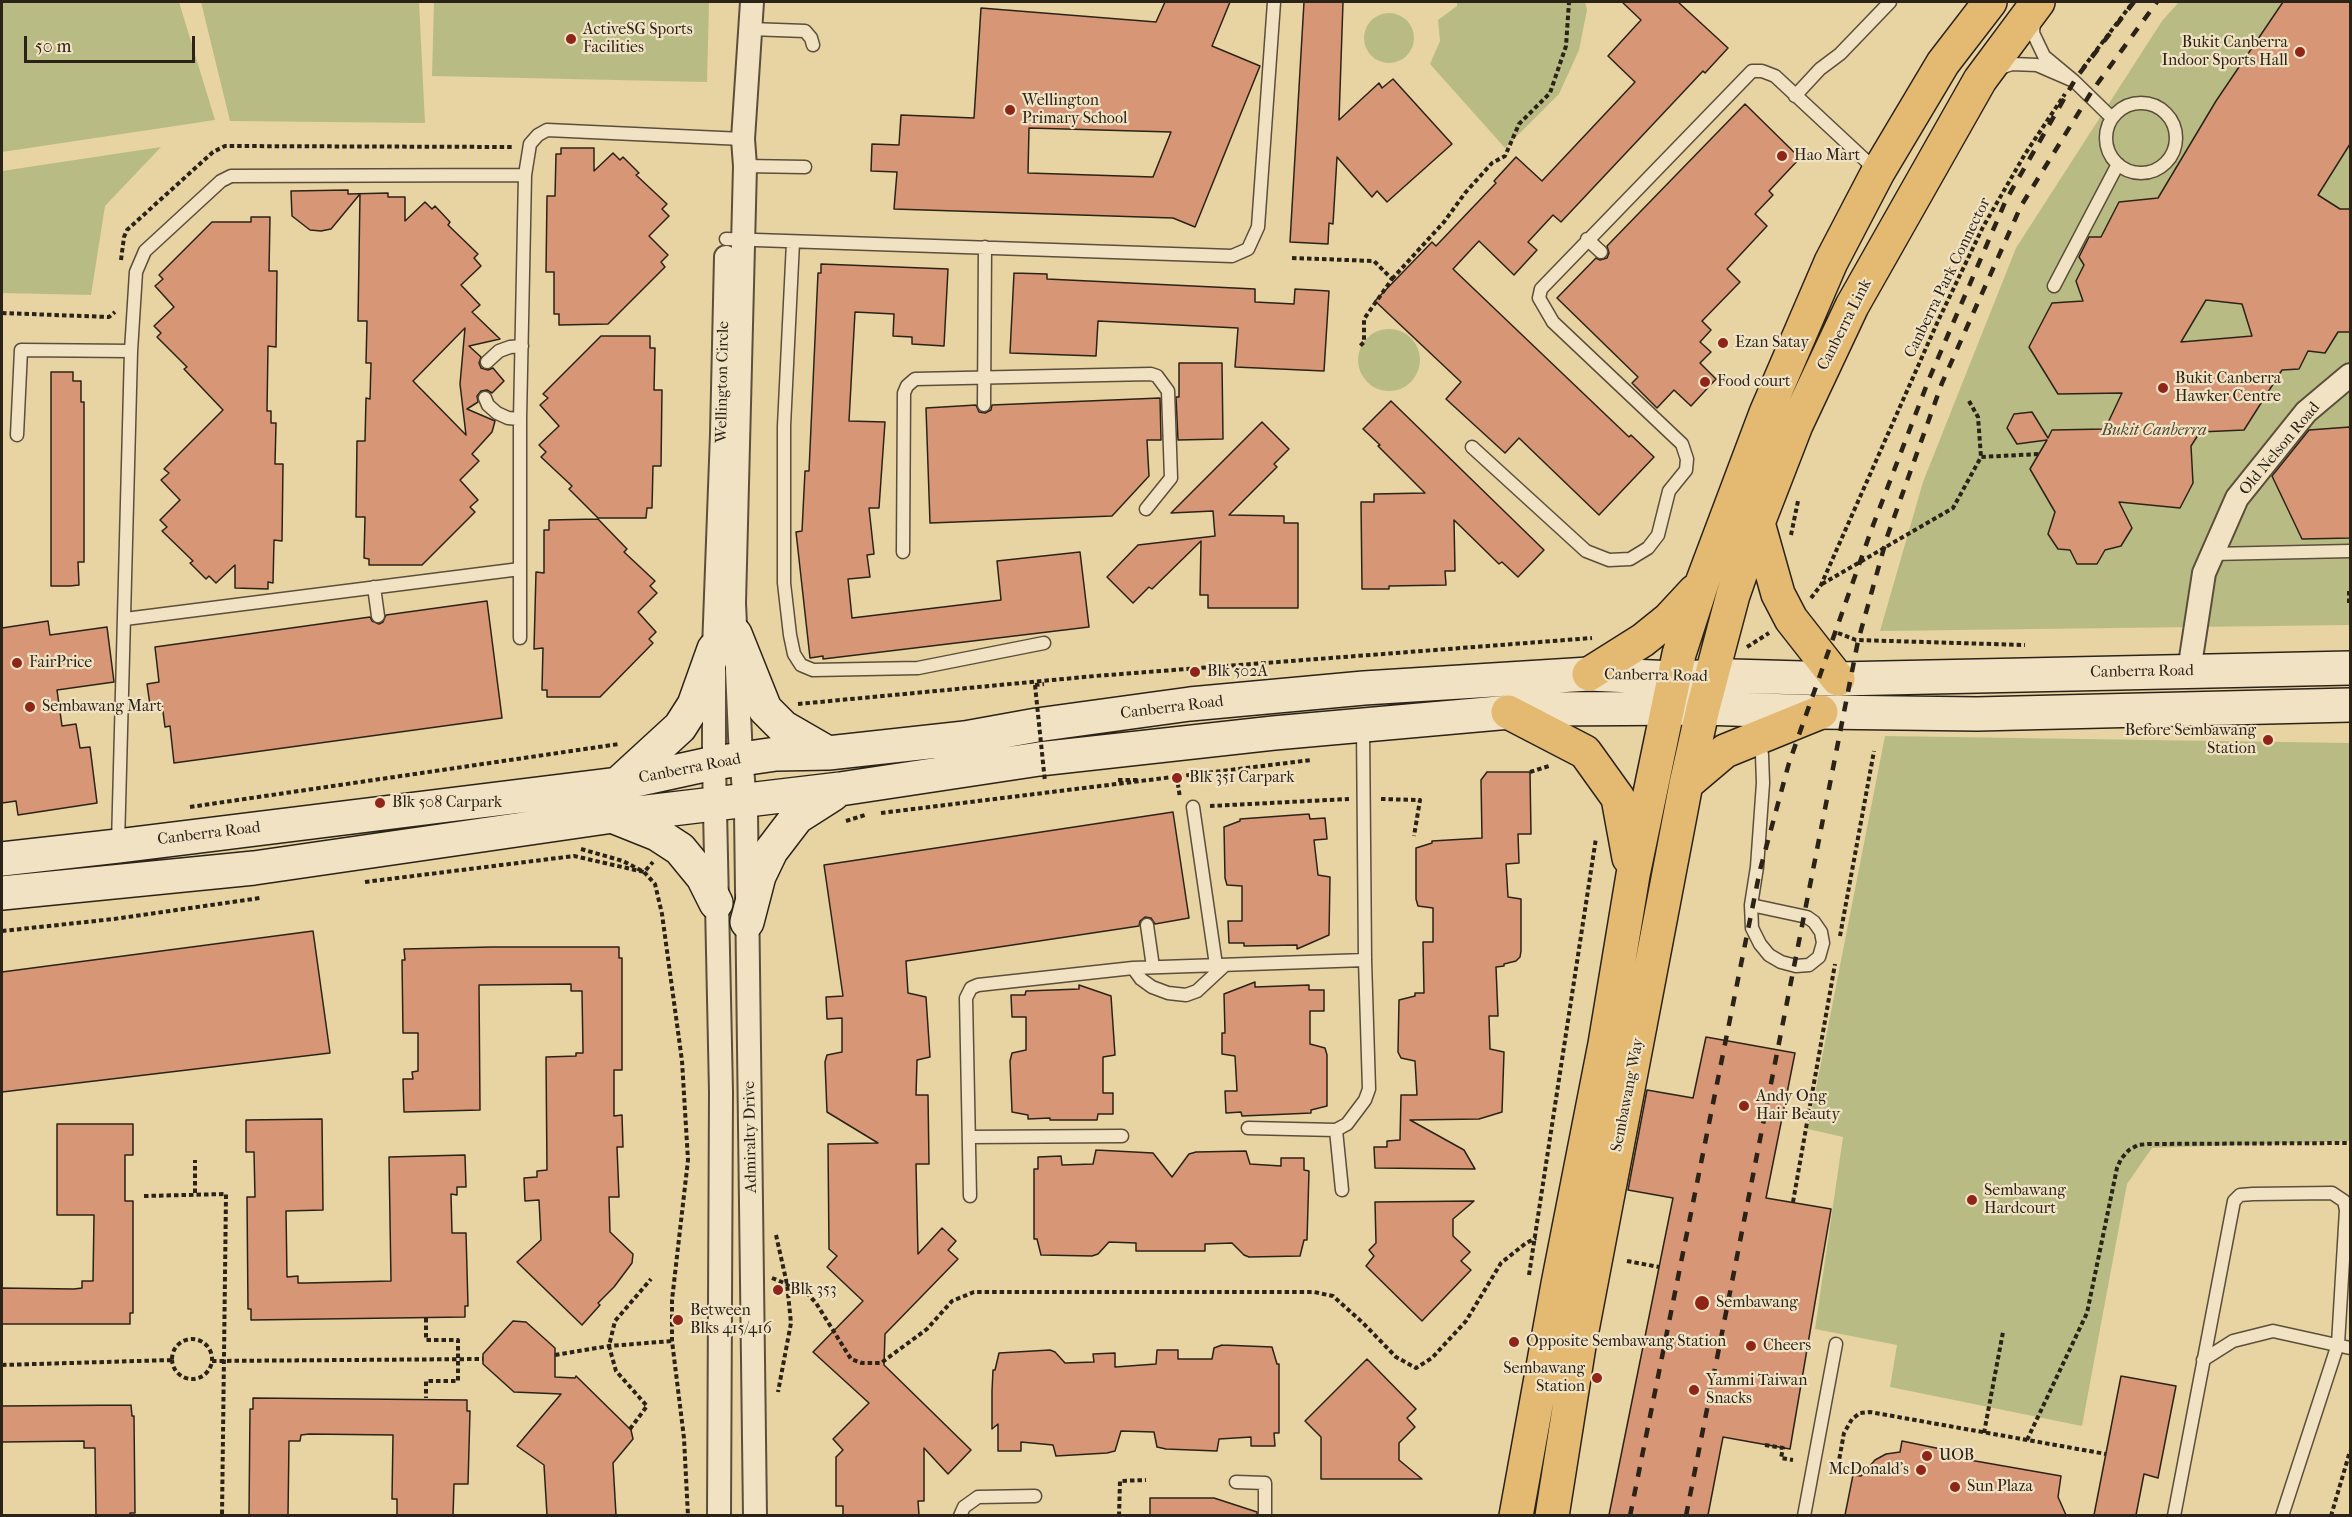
<!DOCTYPE html>
<html>
<head>
<meta charset="utf-8">
<style>
	body { margin:0 }
	#map { position:relative; width:2352px; height:1517px; overflow:hidden; background:#e8d3a3; font-family:"IM FELL French Canon",serif }
	canvas { display:block }
	.frame { position:absolute; inset:0; border:3px solid #2c2318; pointer-events:none }
	.scale { position:absolute; left:24px; top:36px; width:171px; height:27px; box-sizing:border-box; border:3px solid #2c2318; border-top:0; padding-left:8px; font-size:18px; line-height:21px; white-space:nowrap; color:#2c2318; -webkit-text-stroke:4px #f0e2c3; paint-order:stroke }
</style>
</head>
<body>
<div id="map">
<canvas width="2352" height="1517"></canvas>
<div class="frame"></div>
<div class="scale">50 m</div>
</div>
<script>
const ctx = document.querySelector('canvas').getContext('2d');
ctx.lineJoin = 'round';
function fill(path, color) { ctx.fillStyle = color; ctx.fill(path, 'evenodd'); }
const poly = rows => new Path2D(rows.map(r => 'M' + r).join(''));
function trace(path, color, width, dash) { ctx.strokeStyle = color; ctx.lineWidth = width; ctx.lineCap = dash ? 'butt' : 'round'; ctx.setLineDash(dash || []); ctx.stroke(path); }
function write(font, color, halo, rows, align = 'center') {
  ctx.font = font + ' "IM FELL French Canon",serif'; ctx.lineWidth = 4.5; ctx.setLineDash([]); ctx.textBaseline = 'middle'; ctx.strokeStyle = halo; ctx.fillStyle = color; for (const [text, x, y, turn = 0] of rows) {
    ctx.save(); ctx.translate(x, y); ctx.rotate((+turn || 0) * Math.PI / 180); ctx.textAlign = isNaN(turn) ? turn : align; if (halo) ctx.strokeText(text, 0, 0); ctx.fillText(text, 0, 0); ctx.restore();
  }
}
fill(poly([
	[2,2,179,2,215,120,2,152],
	[201,2,419,2,425,123,230,121],
	[434,2,709,2,707,82,432,76],
	[1457,2,1585,2,1587,10,1579,50,1559,94,1505,148,1430,64,1440,41,1438,20,1457,6],
	[2179,2,2350,2,2350,625,1880,631,1923,482,2016,248,2162,21],
	'1364 38a25 25 0 1 1 50 0a25 25 0 1 1-50 0Z',
	[161,147,105,206,91,295,2,293,2,171],
	'1358 360a31 31 0 1 1 62 0a31 31 0 1 1-62 0Z',
	[1885,736,2350,743,2350,1141,2152,1148,2127,1184,2082,1426,1890,1387,1897,1345,1815,1329,1843,1137,1808,1129]
]), '#b8bc84');
const building = poly([
	[1165,2,1230,2,1212,46,1260,66,1195,227,1173,218,894,209,897,172,871,171,872,144,899,145,901,115,974,118,981,8,1156,22,1165,2],
	[1029,128,1171,132,1153,177,1028,173,1029,128],
	[1304,2,1343,2,1339,120,1379,83,1382,88,1393,79,1452,144,1387,202,1377,191,1372,197,1337,157,1333,224,1329,223,1328,244,1290,242,1304,2],
	[1622,2,1678,2,1728,48,1705,73,1703,71,1561,222,1553,215,1528,242,1537,250,1514,275,1479,241,1453,269,1629,437,1631,435,1654,457,1599,515,1519,438,1505,453,1446,399,1461,382,1375,301,1432,242,1436,246,1496,183,1494,181,1516,157,1542,181,1635,82,1608,56,1641,20,1622,2],
	[2283,2,2350,2,2350,144,2318,195,2340,209,2350,209,2350,332,2338,332,2325,353,2308,351,2299,369,2282,370,2244,430,2200,432,2191,446,2193,483,2180,508,2119,502,2132,528,2121,546,2105,550,2097,564,2077,564,2070,550,2058,549,2048,534,2055,512,2030,469,2047,440,2017,444,2007,428,2014,414,2032,412,2048,438,2052,430,2105,429,2122,393,2058,394,2029,347,2052,303,2083,301,2076,281,2084,265,2079,257,2089,237,2101,237,2119,202,2158,198,2216,101,2283,2],
	[2206,300,2242,304,2252,336,2181,342,2206,300],
	[1745,104,1800,158,1769,191,1773,195,1755,214,1767,226,1727,269,1740,282,1702,321,1711,330,1700,342,1711,352,1700,363,1716,379,1691,406,1674,390,1657,408,1632,383,1638,377,1557,298,1596,258,1600,260,1607,258,1609,253,1607,246,1745,104],
	[561,148,594,148,594,171,613,153,620,160,623,157,639,173,636,175,667,204,662,209,669,216,649,236,668,255,661,262,665,267,608,324,559,325,559,314,554,314,554,272,546,272,547,196,555,196,556,154,561,154,561,148],
	[348,190,348,194,388,193,388,197,405,197,405,221,425,202,432,209,435,206,450,222,448,225,478,254,474,258,481,266,461,285,480,305,472,312,500,339,469,346,481,357,479,363,481,368,488,370,493,368,504,381,492,393,487,390,481,391,477,396,478,402,467,409,495,421,492,432,472,454,479,461,460,480,478,500,470,507,475,512,422,565,369,565,369,559,364,558,365,517,356,517,357,441,365,441,366,398,370,399,371,363,366,363,367,321,358,321,360,194,331,229,321,231,310,230,292,216,291,191,348,190],
	[465,328,460,384,466,435,413,381,465,328],
	[251,217,270,217,269,271,277,271,276,347,268,346,267,411,271,411,271,423,276,423,275,464,283,464,282,541,274,540,273,583,268,582,268,589,235,588,235,565,216,583,209,576,206,579,190,563,193,561,162,531,167,527,160,520,180,500,161,480,169,473,164,469,223,410,184,369,187,367,157,337,161,333,154,326,174,307,155,286,163,279,159,275,212,222,251,222,251,217],
	[821,264,948,269,944,346,912,344,912,337,893,336,894,314,855,312,849,421,885,422,879,508,869,508,874,554,867,555,870,577,848,579,852,618,1001,600,997,561,1080,552,1089,627,823,659,823,656,810,658,796,532,802,531,805,471,809,471,818,273,821,273,821,264],
	[1014,273,1047,274,1047,279,1255,289,1255,302,1294,304,1295,289,1329,291,1324,371,1235,367,1238,328,1098,321,1096,356,1010,353,1014,273],
	[601,336,650,336,650,348,655,348,654,390,662,390,661,466,653,466,652,508,647,508,646,518,598,518,569,489,572,486,541,457,546,452,539,445,559,426,540,405,548,398,543,394,601,336],
	[1179,363,1222,363,1223,439,1178,440,1176,397,1179,397,1179,363],
	[51,372,73,372,73,381,81,381,81,402,84,402,84,562,78,562,79,585,70,586,51,586,51,372],
	[1160,398,1161,440,1147,440,1149,476,1112,516,930,523,926,408,976,405,979,412,985,413,991,410,992,405,1160,398],
	[1391,401,1544,550,1518,577,1502,562,1499,564,1454,520,1455,571,1445,571,1446,585,1389,586,1389,589,1362,589,1361,502,1374,502,1374,494,1425,493,1378,446,1380,445,1363,429,1391,401],
	[1262,422,1289,449,1274,464,1277,467,1229,515,1284,516,1284,523,1298,523,1298,608,1208,608,1208,595,1200,595,1201,541,1152,589,1149,587,1133,603,1107,577,1138,545,1215,536,1213,511,1171,513,1262,422],
	[2350,427,2350,538,2302,539,2272,476,2309,430,2350,427],
	[598,519,627,549,624,552,655,581,650,586,657,593,638,612,656,632,649,639,653,643,600,697,547,697,547,690,542,690,543,648,534,649,536,572,544,573,544,530,549,530,549,520,598,519],
	[487,601,502,718,174,763,170,726,165,727,162,704,150,705,147,684,159,682,155,647,370,617,372,621,379,624,383,622,386,615,487,601],
	[48,621,50,635,107,627,114,682,57,690,62,726,76,724,80,748,90,747,97,803,18,815,16,801,2,803,2,628,48,621],
	[1487,772,1530,772,1531,834,1518,834,1519,863,1506,864,1508,897,1521,899,1521,951,1520,957,1516,961,1504,964,1504,966,1496,967,1498,1016,1489,1016,1490,1049,1504,1052,1502,1112,1479,1119,1410,1120,1464,1150,1475,1169,1375,1168,1374,1147,1387,1147,1387,1141,1400,1140,1401,1095,1417,1095,1415,1061,1401,1058,1398,1052,1399,1000,1415,996,1415,993,1424,993,1423,942,1433,942,1433,908,1418,906,1416,899,1416,848,1432,843,1432,841,1482,838,1481,780,1487,772],
	[1173,812,1189,918,1155,924,1151,918,1145,917,1140,921,1139,926,906,961,908,993,926,997,930,1057,917,1060,916,1095,928,1095,929,1164,916,1164,918,1254,942,1228,956,1241,948,1250,958,1259,885,1334,884,1365,971,1450,948,1474,924,1448,924,1501,918,1501,919,1515,843,1515,843,1506,836,1506,836,1457,843,1450,833,1439,869,1403,813,1352,863,1301,827,1267,837,1256,829,1249,828,1144,878,1143,827,1112,825,1062,827,1055,842,1052,842,1018,827,1019,826,997,843,996,824,865,1173,812],
	[1309,814,1310,819,1325,818,1327,839,1314,840,1318,875,1330,877,1329,935,1297,949,1297,945,1244,946,1244,943,1229,943,1228,921,1242,921,1242,886,1227,885,1225,878,1224,827,1240,821,1240,819,1309,814],
	[313,931,330,1053,2,1092,2,972,313,931],
	[492,947,619,947,619,958,622,958,622,1070,614,1070,614,1116,622,1115,623,1147,617,1147,619,1197,609,1197,610,1232,633,1254,632,1263,614,1287,598,1303,600,1305,582,1325,517,1262,541,1240,539,1200,525,1201,524,1178,537,1177,537,1171,547,1170,546,1057,576,1056,576,1053,583,1053,582,991,571,991,571,984,479,985,480,1110,404,1112,403,1079,413,1079,412,1072,418,1071,418,1033,403,1033,402,960,405,960,404,949,492,947],
	[1255,982,1255,987,1309,985,1309,990,1324,990,1324,1011,1310,1011,1310,1044,1325,1048,1327,1055,1327,1106,1311,1110,1311,1113,1289,1114,1242,1116,1241,1112,1226,1113,1225,1091,1237,1091,1235,1056,1222,1054,1222,1033,1225,1033,1224,994,1255,982],
	[1079,985,1111,996,1115,1055,1103,1057,1103,1093,1113,1093,1113,1114,1098,1114,1097,1120,1050,1120,1050,1118,1028,1119,1028,1115,1012,1112,1010,1061,1012,1053,1026,1050,1026,1017,1012,1017,1011,995,1025,995,1026,991,1079,989,1079,985],
	[1706,1037,1795,1053,1766,1198,1831,1209,1790,1449,1723,1437,1708,1515,1609,1515,1673,1198,1628,1190,1647,1090,1693,1098,1706,1037],
	[322,1119,323,1210,286,1211,287,1277,298,1276,298,1283,306,1283,391,1281,389,1157,465,1155,466,1187,457,1187,457,1195,451,1194,452,1233,466,1233,468,1306,465,1306,465,1317,251,1320,251,1309,248,1309,247,1197,255,1197,254,1152,246,1152,246,1120,322,1119],
	[57,1124,133,1124,133,1155,125,1155,125,1201,133,1201,133,1313,130,1313,130,1324,2,1324,2,1288,74,1289,82,1288,82,1281,93,1281,94,1215,57,1215,57,1124],
	[1096,1150,1153,1153,1172,1177,1189,1154,1196,1152,1246,1151,1250,1164,1281,1166,1281,1158,1304,1158,1304,1170,1309,1171,1307,1240,1304,1240,1300,1256,1249,1257,1244,1255,1232,1243,1205,1244,1205,1251,1136,1251,1136,1243,1109,1242,1098,1254,1092,1256,1041,1255,1037,1239,1034,1239,1034,1169,1038,1169,1038,1157,1061,1156,1062,1165,1093,1164,1096,1150],
	[1474,1201,1453,1219,1453,1236,1470,1252,1461,1261,1471,1270,1422,1321,1366,1266,1374,1256,1369,1250,1376,1243,1375,1202,1474,1201],
	[513,1321,526,1322,555,1348,555,1377,575,1378,576,1376,631,1430,633,1439,613,1463,616,1515,547,1515,544,1465,517,1446,561,1394,514,1392,483,1364,483,1354,513,1321],
	[1222,1345,1272,1347,1277,1364,1279,1364,1279,1433,1274,1433,1275,1446,1251,1446,1251,1437,1219,1439,1217,1451,1166,1449,1157,1447,1154,1432,1121,1431,1115,1451,1107,1453,1056,1456,1053,1445,1021,1442,1021,1451,998,1451,998,1424,992,1429,992,1391,993,1370,995,1370,999,1353,1050,1350,1055,1352,1065,1363,1094,1362,1093,1354,1115,1353,1115,1367,1156,1364,1157,1350,1178,1350,1178,1359,1212,1359,1214,1348,1222,1345],
	[1367,1359,1416,1409,1407,1418,1415,1427,1399,1443,1399,1460,1422,1479,1321,1479,1321,1437,1305,1421,1367,1359],
	[2121,1376,2176,1386,2158,1478,2144,1474,2136,1515,2094,1515,2121,1376],
	[253,1398,467,1400,467,1411,470,1411,468,1484,454,1484,453,1515,397,1515,397,1499,392,1499,393,1435,309,1434,301,1435,300,1441,289,1441,288,1515,249,1515,250,1409,253,1409,253,1398],
	[131,1405,132,1416,134,1416,135,1513,130,1513,130,1515,96,1515,95,1448,84,1448,84,1441,2,1442,2,1406,131,1405],
	[1902,1441,1941,1449,1941,1455,2061,1476,2058,1497,2066,1515,1845,1515,1853,1475,1861,1476,1875,1460,1886,1454,1900,1452,1902,1441],
	[1150,1498,1214,1498,1257,1512,1257,1515,1150,1515,1150,1498]
]);
fill(building, '#d79777');
trace(building, '#2c2318', 1.5);
const service = poly([
	[750,29,805,31,811,38,813,45],
	[1997,69,2012,64,2037,65,2074,81,2044,56,2033,33,2034,21],
	[2074,81,2112,118],
	[1795,96,1820,69,1840,54,1890,2],
	'2106 138a35 35 0 1 1 70 0a35 35 0 1 1-70 0Z',
	[745,166,805,167],
	[726,239,1232,256,1248,249,1258,227,1274,2],
	[1587,239,1601,252],
	[793,242,784,426,784,583,790,635,794,654,801,665,813,670,918,668,1044,643],
	[2054,286,2118,164],
	[487,362,499,351,510,347,522,346],
	[485,398,488,405,497,413,508,418,520,419],
	[984,405,985,247],
	[17,435,21,350,131,351],
	[1472,447,1586,551,1609,560,1630,559,1648,548,1658,535,1669,491,1686,470,1687,459,1682,444,1553,322,1539,298,1541,289,1752,71,1762,71,1775,76,1877,171],
	[903,552,904,393,907,386,915,379,1151,374,1157,376,1168,391,1171,478,1146,509],
	[2212,554,2350,551],
	[374,587,378,616],
	[125,619,520,569],
	[520,638,520,419,525,175,530,144,538,135,547,130,743,139],
	[1193,807,1216,965],
	[118,844,131,351,136,272,145,251,221,181,231,176,525,175],
	[1751,905,1807,917,1814,922,1821,932,1823,943,1819,957,1809,965,1796,966,1781,962,1769,955,1760,944,1752,928,1751,905,1757,867,1763,783,1762,755,1759,740],
	[1147,925,1153,967],
	[1133,968,1141,979,1152,987,1168,993,1186,995,1197,991,1225,965],
	[1248,1128,1336,1130,1347,1124,1365,1100,1369,1089,1365,960,1363,726],
	[1336,1130,1342,1190],
	[969,1137,1122,1136],
	[970,1196,966,998,971,988,978,985,1133,968,1365,960],
	[2203,1360,2233,1341,2273,1331,2350,1348],
	[1236,1482,1265,1483,1265,1516],
	[960,1516,964,1507,978,1497,1035,1496],
	[1804,1516,1836,1344],
	[2174,1516,2234,1201,2240,1195,2253,1194,2332,1193,2344,1201,2346,1210,2338,1344,2282,1516]
]);
const minor = poly([
	[752,2,743,139,745,166,734,603,741,758,746,812,755,1516],
	[2189,671,2204,573,2237,498,2306,412,2350,375],
	[719,1516,721,1092,714,763,714,649,722,434,726,257]
]);
const secondary = poly([
	[735,634,765,709,783,727,828,753],
	[619,783,680,727,694,705,714,649],
	[617,818,657,834,680,849,703,877,716,903],
	[2,859,118,846,618,784,714,763,776,754,828,753,965,738,1037,725,1190,704,1364,688,1589,674,1673,678,1732,676,1838,679,2350,668],
	[2,893,254,868,613,816,840,789,1039,759,1274,733,1544,709,1703,708,1821,712,1977,714,2350,705],
	[747,922,759,876,771,851,797,817,833,794]
]);
const primary = poly([
	[1758,523,1778,594,1791,619,1838,679],
	[1589,674,1643,640,1669,619,1695,591],
	[1508,712,1585,752,1618,798,1629,858],
	[1686,784,1725,751,1821,712],
	[1516,1516,1558,1284,1605,1044,1633,875,1679,654,1702,583,1766,413,1831,262,1878,172,1943,63,1990,2],
	[1552,1516,1579,1346,1686,784,1703,708,1733,595,1758,523,1796,425,1852,306,1980,80,2038,2]
]);
trace(service, '#5b4f3b', 15);
trace(minor, '#5b4f3b', 26);
trace(secondary, '#2c2318', 36);
trace(primary, '#2c2318', 36);
trace(poly([
	[2083,68,2133,2],
	[1292,258,1374,261,1392,279,1364,319,1364,342,1360,346],
	[121,260,124,237,127,230,213,152,225,146,513,147],
	[1392,279,1444,222,1465,193,1492,163,1505,156,1519,124,1550,93,1566,46,1569,2],
	[2,313,109,317,115,312],
	[1969,401,1978,417,1981,457],
	[1791,535,1798,501],
	[1822,584,1953,508,1981,457,2039,454],
	[2349,591,2349,603,2350,603],
	[1811,598,1821,585,1938,321,1983,227,2025,154,2065,94],
	[1838,633,1856,640,2025,645],
	[1747,647,1769,633],
	[1035,685,1044,684],
	[798,704,1095,676,1592,638],
	[1530,772,1549,766],
	[1175,779,1177,778,1180,798],
	[1118,780,1140,780],
	[1381,799,1420,800,1414,836],
	[1210,806,1349,799],
	[190,807,619,744],
	[881,813,1311,760],
	[846,821,865,815],
	[581,849,623,861,644,872,655,884,662,914,682,1061,688,1160,672,1300,672,1341,684,1438,688,1516],
	[365,882,574,856,644,872,653,862],
	[2,931,114,919,260,898],
	[1840,936,1874,751],
	[195,1193,195,1160],
	[144,1196,226,1194,222,1516],
	[1793,1202,1835,964],
	[776,1235,787,1284,791,1323,778,1392],
	[1627,1261,1659,1267],
	[1529,1275,1596,838],
	[772,1278,806,1292,816,1303,851,1359,862,1363,881,1363,927,1329,952,1301,974,1292,1314,1292,1333,1296,1363,1323,1396,1357,1416,1368,1432,1358,1466,1321,1501,1263,1526,1243,1536,1238],
	[426,1318,426,1340,458,1340,458,1381,426,1381,426,1398],
	'172 1359a20 20 0 1 1 40 0a20 20 0 1 1-40 0Z',
	[555,1355,609,1346,672,1341],
	[212,1361,483,1359],
	[2,1365,172,1360],
	[630,1429,647,1406,616,1371,609,1346,615,1321,651,1279],
	[1984,1433,2003,1332],
	[2027,1440,2087,1313,2117,1168,2121,1159,2129,1150,2138,1145,2148,1144,2350,1143],
	[1765,1445,1783,1448,1781,1458,1793,1460],
	[1838,1466,1844,1433,1852,1419,1860,1413,1870,1412,2106,1454],
	[1119,1516,1120,1481,1146,1480],
	[2331,1516,2350,1451]
]), '#2c2318', 4, [4.5, 3]);
trace(service, '#f0e2c3', 12);
trace(minor, '#f0e2c3', 22);
trace(secondary, '#f0e2c3', 33);
trace(primary, '#e4ba72', 33);
trace(poly([
	[1630,1516,1760,870,1789,763,1872,528,1929,379,2006,200,2076,78,2134,2],
	[1686,1516,1858,641,1887,537,1942,383,2021,206,2092,91,2157,2]
]), '#2c2318', 4.5, [10, 10]);
trace(poly([
	[1035,685,1045,782]
]), '#2c2318', 4, [4.5, 3]);
for (const [x, y, r, color] of [
	[571,39,6,"#8f2418"],
	[2300,52,6,"#8f2418"],
	[1010,110,6,"#8f2418"],
	[1782,156,6,"#8f2418"],
	[1723,343,6,"#8f2418"],
	[1705,382,6,"#8f2418"],
	[2163,388,6,"#8f2418"],
	[17,663,6,"#8f2418"],
	[1195,672,6,"#8f2418"],
	[30,707,6,"#8f2418"],
	[2268,740,6,"#8f2418"],
	[1177,778,6,"#8f2418"],
	[380,803,6,"#8f2418"],
	[1744,1106,6,"#8f2418"],
	[1972,1200,6,"#8f2418"],
	[778,1290,6,"#8f2418"],
	[1702,1303,8,"#8f2418"],
	[678,1320,6,"#8f2418"],
	[1514,1342,6,"#8f2418"],
	[1751,1346,6,"#8f2418"],
	[1597,1378,6,"#8f2418"],
	[1694,1390,6,"#8f2418"],
	[1927,1456,6,"#8f2418"],
	[1921,1470,6,"#8f2418"],
	[1955,1487,6,"#8f2418"]
]) { const dot = new Path2D(); dot.arc(x, y, r, 0, 2 * Math.PI); ctx.fillStyle = color; ctx.fill(dot); trace(dot, '#f0e2c3', 2); }
write('16px', '#2c2318', '#f0e2c3', [
	["ActiveSG Sports",583,30],
	["Facilities",583,48],
	["Bukit Canberra",2288,43,"right"],
	["Indoor Sports Hall",2288,61,"right"],
	["Wellington",1022,101],
	["Primary School",1022,119],
	["Hao Mart",1794,156],
	["Ezan Satay",1735,343],
	["Bukit Canberra",2175,379],
	["Hawker Centre",2175,397],
	["Food court",1717,382],
	["FairPrice",29,663],
	["Blk 502A",1207,672],
	["Sembawang Mart",42,707],
	["Before Sembawang",2256,731,"right"],
	["Station",2256,749,"right"],
	["Blk 351 Carpark",1189,778],
	["Blk 508 Carpark",392,803],
	["Andy Ong",1756,1097],
	["Hair Beauty",1756,1115],
	["Sembawang",1984,1191],
	["Hardcourt",1984,1209],
	["Blk 353",790,1290],
	["Sembawang",1716,1303],
	["Between",690,1311],
	["Blks 415/416",690,1329],
	["Opposite Sembawang Station",1526,1342],
	["Cheers",1763,1346],
	["Sembawang",1585,1369,"right"],
	["Station",1585,1387,"right"],
	["Yammi Taiwan",1706,1381],
	["Snacks",1706,1399],
	["UOB",1939,1456],
	["McDonald's",1909,1470,"right"],
	["Sun Plaza",1967,1487]
], 'left');
write('16px', '#2c2318', '#f0e2c3', [
	["Canberra Park Connector",1948,278,-64],
	["Canberra Link",1845,325,-63],
	["Wellington Circle",723,382,-89],
	["Old Nelson Road",2280,449,-50],
	["Canberra Road",2142,672,-1],
	["Canberra Road",1656,676,1],
	["Canberra Road",1172,708,-7],
	["Canberra Road",690,769,-11],
	["Canberra Road",209,834,-7],
	["Sembawang Way",1628,1095,-79],
	["Admiralty Drive",751,1137,-91]
]);
write('italic 16px', '#4f4933', '#f0e2c3', [
	["Bukit Canberra",2154,431]
]);
</script>
</body>
</html>
